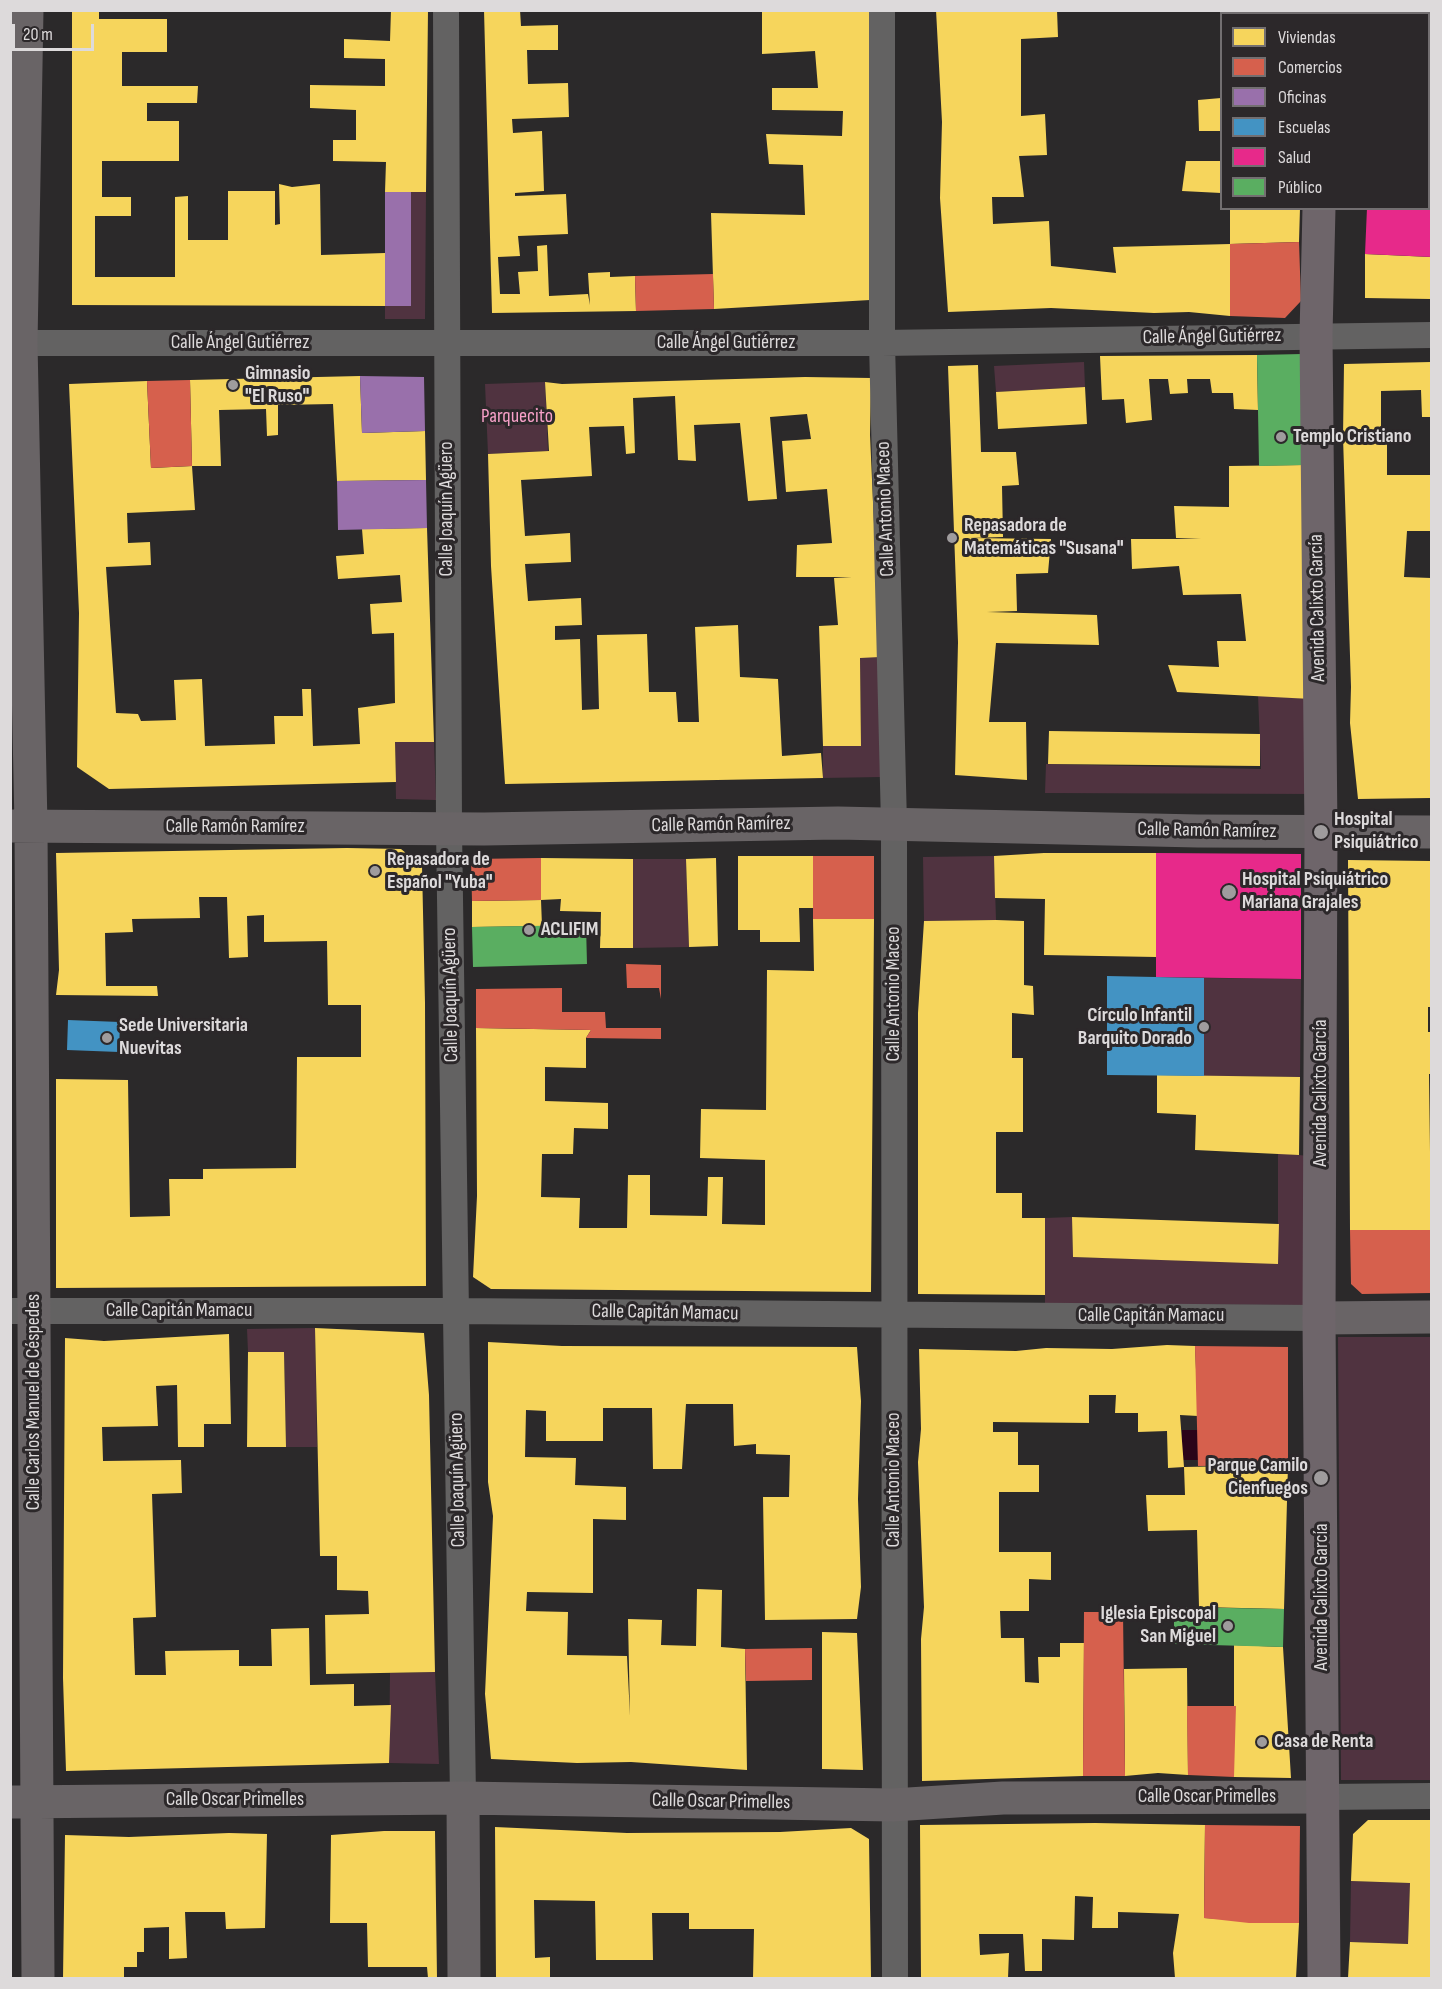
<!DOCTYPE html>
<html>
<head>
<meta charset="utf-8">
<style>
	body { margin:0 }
	#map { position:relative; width:1442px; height:1989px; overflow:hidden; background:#2b292a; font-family:"Sofia Sans Condensed",sans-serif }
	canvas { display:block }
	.frame { position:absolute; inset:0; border:12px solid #dddadb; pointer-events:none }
	.legend { position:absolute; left:1220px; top:12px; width:210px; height:198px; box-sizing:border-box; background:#2c282a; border:2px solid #736f71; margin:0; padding:8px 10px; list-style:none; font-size:18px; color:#dddadb }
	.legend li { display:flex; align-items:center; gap:12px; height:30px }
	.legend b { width:30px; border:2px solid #736f71 }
	.scale { position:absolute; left:12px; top:24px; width:82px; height:27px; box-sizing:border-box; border:3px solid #dddadb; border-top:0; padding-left:8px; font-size:18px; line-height:21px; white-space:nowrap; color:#dddadb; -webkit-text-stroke:4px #2c282a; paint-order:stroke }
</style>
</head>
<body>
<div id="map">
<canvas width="1442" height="1989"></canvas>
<div class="frame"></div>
<ul class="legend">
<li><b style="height:16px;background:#f6d55c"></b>Viviendas</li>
<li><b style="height:16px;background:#d6604d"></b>Comercios</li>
<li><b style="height:16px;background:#9970ab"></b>Oficinas</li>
<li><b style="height:16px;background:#4393c3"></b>Escuelas</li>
<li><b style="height:16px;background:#e7298a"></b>Salud</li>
<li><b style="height:16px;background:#5aae61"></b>Público</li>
</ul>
<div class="scale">20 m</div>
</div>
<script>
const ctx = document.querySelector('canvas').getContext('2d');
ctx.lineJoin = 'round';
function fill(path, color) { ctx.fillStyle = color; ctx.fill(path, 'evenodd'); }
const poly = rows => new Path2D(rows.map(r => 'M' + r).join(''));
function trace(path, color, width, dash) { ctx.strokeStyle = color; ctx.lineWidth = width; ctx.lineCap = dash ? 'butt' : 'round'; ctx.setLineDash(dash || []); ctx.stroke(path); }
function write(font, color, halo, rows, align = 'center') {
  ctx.font = font + ' "Sofia Sans Condensed",sans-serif'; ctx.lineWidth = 6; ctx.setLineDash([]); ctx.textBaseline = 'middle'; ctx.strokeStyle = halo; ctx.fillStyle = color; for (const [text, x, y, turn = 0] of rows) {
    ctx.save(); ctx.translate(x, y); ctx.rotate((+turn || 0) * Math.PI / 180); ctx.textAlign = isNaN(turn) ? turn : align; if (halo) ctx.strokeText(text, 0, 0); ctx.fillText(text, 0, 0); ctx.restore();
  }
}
fill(poly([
	[411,192,426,192,425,319,385,319,385,306,411,306],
	[1084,362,1085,387,996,392,994,366],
	[545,382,548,451,488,454,485,384],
	[860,657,880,657,881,777,823,778,823,746,861,746],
	[1258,695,1311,699,1315,794,1045,793,1046,764,1261,769],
	[395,742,434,742,436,800,396,799],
	[994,856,996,920,924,921,923,857],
	[633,859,686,859,689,947,633,948],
	[1204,978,1301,979,1300,1077,1204,1076],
	[1278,1153,1309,1156,1307,1305,1045,1304,1045,1218,1072,1217,1073,1257,1278,1263],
	[315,1328,317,1447,286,1447,284,1352,248,1352,247,1329],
	[1338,1337,1431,1337,1431,1780,1341,1780],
	[435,1672,439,1764,389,1763,390,1673],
	[1351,1881,1410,1883,1408,1944,1350,1942]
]), '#503340');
fill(poly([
	[1182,1430,1197,1430,1198,1460,1182,1460]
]), '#2b0419');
fill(poly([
	[72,10,99,10,99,19,167,19,167,52,122,52,122,86,198,86,197,103,147,103,147,121,179,121,179,161,102,161,102,197,131,197,131,216,95,216,95,277,175,277,175,197,188,196,188,240,228,240,228,191,275,191,275,225,280,224,279,184,292,187,320,184,321,255,385,253,385,306,72,305],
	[391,10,428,10,426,192,385,192,386,162,333,161,333,140,356,140,356,110,310,108,310,85,385,86,385,59,344,58,344,39,390,41],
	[484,10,520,10,521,26,558,25,558,50,527,50,528,84,568,83,569,117,512,119,513,133,542,131,544,191,515,193,515,196,566,194,568,234,518,236,520,256,498,257,500,294,520,294,518,272,538,271,537,246,547,245,549,296,588,294,590,305,588,273,610,272,610,277,635,276,636,311,492,313],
	[780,10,874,10,870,300,714,309,711,213,805,215,803,165,769,164,766,134,842,136,843,111,772,110,772,88,818,88,815,51,762,54,762,12],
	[936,10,1057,10,1058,37,1021,39,1021,116,1045,114,1047,155,1019,156,1024,197,992,197,993,224,1049,221,1051,266,1116,273,1113,247,1230,244,1230,208,1300,208,1299,242,1230,244,1230,316,1189,312,1154,313,1051,308,948,312,940,198,942,122],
	[1226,10,1250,12,1250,14,1226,14],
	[1251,10,1307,10,1307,14,1251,14],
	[1369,10,1431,10,1431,174,1428,173,1428,14,1368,14],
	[1221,98,1221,131,1199,131,1198,100],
	[1186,161,1221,161,1221,193,1182,191],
	[1365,254,1431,257,1431,299,1365,298],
	[1257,355,1258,410,1234,409,1233,393,1212,393,1210,379,1187,379,1188,393,1170,394,1168,379,1149,379,1152,420,1126,423,1124,399,1102,400,1100,356],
	[1431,362,1431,417,1422,417,1421,390,1381,391,1381,437,1387,436,1387,475,1431,475,1431,531,1407,531,1404,577,1431,578,1431,798,1358,799,1350,723,1351,687,1343,437,1344,364],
	[978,365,981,452,1016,452,1019,485,1002,486,1003,537,969,538,1051,539,1048,573,1016,574,1017,611,987,612,1097,615,1099,645,996,643,989,722,1026,722,1027,780,955,775,958,642,948,366],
	[360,376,362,433,425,431,426,480,337,481,333,404,278,405,278,435,267,436,266,409,219,410,221,466,192,466,195,510,127,513,128,543,150,542,151,565,106,567,116,713,138,714,141,721,176,720,174,680,202,679,205,746,275,744,274,716,303,716,302,689,311,689,313,746,360,744,358,708,395,703,394,633,372,634,370,604,402,602,400,575,338,579,336,556,364,554,362,529,427,528,434,742,395,742,396,782,109,789,77,767,79,613,69,384,147,381,151,468,192,466,190,380],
	[805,377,871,378,870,435,880,657,860,658,861,746,823,746,819,626,838,625,834,578,852,577,796,577,797,545,832,543,827,489,786,492,782,441,811,439,807,414,770,417,777,499,748,501,740,423,694,425,696,461,678,460,675,396,633,398,635,453,626,454,624,426,589,427,592,476,521,480,525,536,570,533,571,562,525,564,528,601,581,598,582,625,555,626,555,640,580,639,582,710,599,709,597,635,647,634,649,692,676,692,678,722,699,722,695,627,738,625,740,677,778,679,782,756,821,753,823,778,505,784,491,566,488,454,549,451,545,382,562,384],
	[1085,387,1087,424,998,429,996,392],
	[1304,465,1311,699,1177,692,1168,665,1219,667,1217,641,1246,641,1241,594,1183,595,1179,566,1132,569,1131,539,1201,539,1176,538,1174,506,1229,507,1229,466],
	[1049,731,1260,734,1260,766,1048,764],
	[347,848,401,849,422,866,425,1003,426,1286,56,1288,56,1079,128,1080,130,1217,170,1216,169,1179,203,1179,203,1169,296,1168,297,1057,361,1057,361,1005,328,1005,327,941,264,942,264,915,247,916,248,957,229,958,227,897,199,897,200,918,132,919,133,932,105,933,106,986,157,986,158,996,56,995,59,970,56,853],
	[1044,853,1156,853,1156,957,1044,955,1045,899,995,898,994,856],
	[738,856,813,856,814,908,799,908,800,942,760,942,760,930,738,930],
	[541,858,633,859,633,948,600,948,601,912,560,911,561,899,541,900],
	[716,858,718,946,689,947,686,859],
	[1348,860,1431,861,1431,1007,1428,1007,1428,1032,1431,1032,1431,1074,1429,1074,1431,1230,1350,1230],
	[541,900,542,926,472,927,472,901],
	[813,919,874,919,871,1292,491,1289,473,1277,477,1196,476,1028,591,1030,586,1038,586,1068,545,1067,545,1101,608,1103,608,1129,574,1128,573,1154,542,1154,541,1197,580,1198,579,1228,627,1228,628,1175,650,1175,650,1215,707,1216,708,1177,723,1177,722,1224,765,1225,765,1160,700,1158,701,1109,766,1110,767,970,814,971],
	[996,920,1024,921,1024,985,1033,986,1034,1015,1012,1013,1012,1058,1023,1058,1023,1132,996,1132,996,1193,1022,1193,1022,1218,1045,1218,1045,1295,918,1294,918,1013,924,921],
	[1157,1075,1300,1077,1299,1155,1195,1150,1196,1115,1157,1113],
	[1072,1217,1279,1224,1278,1264,1073,1257],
	[315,1328,424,1333,429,1395,435,1672,326,1674,325,1615,369,1614,368,1591,337,1590,337,1556,320,1556],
	[229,1334,231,1424,204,1424,204,1447,178,1447,177,1385,156,1386,158,1426,102,1427,103,1461,181,1460,182,1493,152,1494,156,1617,133,1618,135,1675,166,1675,165,1651,239,1650,239,1666,272,1666,271,1629,309,1628,310,1685,354,1684,354,1706,391,1705,389,1763,66,1771,63,1678,65,1338,104,1341],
	[488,1342,562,1346,857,1347,861,1401,858,1499,861,1587,857,1619,765,1620,763,1497,789,1497,790,1455,756,1454,756,1444,734,1446,733,1404,686,1404,682,1469,653,1469,652,1408,603,1408,603,1441,546,1441,546,1411,526,1410,525,1457,576,1458,575,1485,626,1487,626,1520,593,1519,593,1593,527,1592,526,1611,568,1612,567,1655,627,1656,630,1716,628,1619,662,1620,661,1645,696,1646,697,1589,722,1590,721,1647,745,1649,747,1770,631,1762,577,1763,491,1759,485,1694,493,1516,488,1482],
	[1167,1345,1195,1346,1198,1416,1180,1415,1184,1467,1168,1468,1167,1431,1138,1432,1138,1413,1115,1413,1116,1395,1089,1395,1089,1423,993,1422,993,1432,1018,1432,1018,1465,1039,1465,1039,1492,999,1492,999,1552,1051,1552,1051,1580,1029,1579,1029,1611,1000,1611,1001,1638,1024,1638,1025,1682,1039,1683,1038,1657,1060,1657,1060,1643,1084,1643,1083,1776,922,1781,921,1639,924,1607,918,1462,921,1429,919,1349,1016,1351,1046,1348,1112,1349],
	[248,1352,284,1352,286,1447,247,1447],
	[1288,1465,1284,1609,1199,1607,1197,1530,1148,1531,1146,1495,1185,1495,1184,1467],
	[822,1632,857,1633,863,1770,822,1769],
	[1234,1645,1283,1647,1291,1778,1234,1777],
	[1187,1668,1188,1775,1158,1773,1125,1776,1124,1669],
	[1368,1820,1431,1820,1431,1978,1348,1978,1350,1942,1408,1944,1410,1883,1351,1881,1353,1834],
	[1095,1823,1205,1825,1204,1918,1299,1923,1296,1978,1175,1978,1173,1953,1179,1914,1118,1912,1118,1928,1092,1928,1093,1897,1075,1896,1074,1940,1042,1939,1042,1971,1025,1971,1023,1934,979,1934,980,1955,1009,1953,1008,1978,921,1978,920,1825],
	[495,1827,627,1833,780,1832,851,1828,869,1839,871,1978,753,1978,754,1929,689,1929,689,1913,652,1913,653,1960,596,1960,595,1901,534,1900,535,1958,550,1957,550,1978,496,1978],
	[384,1831,435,1831,437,1978,428,1978,427,1967,368,1967,367,1923,330,1923,331,1835],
	[229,1833,267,1834,265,1928,226,1929,225,1912,185,1912,187,1958,169,1959,169,1927,144,1928,144,1952,137,1952,137,1967,124,1967,124,1978,63,1978,65,1835,129,1837]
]), '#f6d55c');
fill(poly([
	[1299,242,1301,301,1285,318,1230,316,1230,244],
	[713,274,714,309,636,311,635,276],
	[190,380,192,466,151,468,147,381],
	[813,856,874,856,874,919,813,919],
	[541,858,541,900,472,901,471,859],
	[626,964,661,965,661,999,659,988,627,988],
	[562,988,562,1012,605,1012,606,1028,661,1028,661,1039,586,1038,591,1030,476,1028,476,989],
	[1350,1230,1432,1230,1432,1293,1362,1294,1351,1284],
	[1195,1346,1288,1347,1288,1465,1198,1466],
	[1084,1612,1123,1612,1125,1776,1083,1776],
	[812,1648,812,1680,746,1681,745,1649],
	[1187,1706,1236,1706,1234,1777,1188,1775],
	[1205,1825,1300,1826,1299,1923,1249,1923,1204,1918]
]), '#d6604d');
fill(poly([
	[385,192,411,192,411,306,385,306],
	[360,376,424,377,425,431,362,433],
	[426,480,427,528,338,530,337,481]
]), '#9970ab');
fill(poly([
	[1107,976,1204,978,1204,1076,1107,1075],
	[68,1020,120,1022,119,1052,67,1050]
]), '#4393c3');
fill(poly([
	[1428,173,1432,174,1432,257,1365,254,1367,208,1428,208],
	[1156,853,1301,854,1301,979,1156,977]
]), '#e7298a');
fill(poly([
	[1302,354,1304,465,1259,466,1257,355],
	[586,925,587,964,473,967,472,927],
	[1174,1607,1284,1609,1283,1647,1174,1644]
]), '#5aae61');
trace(poly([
	[446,10,449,829,463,1798],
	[882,10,882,343,894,824,895,1978],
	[21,343,882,343,1432,335],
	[10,1311,455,1311,1319,1318],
	[1323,1797,1432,1796]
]), '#636262', 26);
trace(poly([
	[27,10,21,343,31,826,38,1978],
	[10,826,484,829,838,823,1198,831,1432,832],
	[1319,1318,1432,1317],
	[463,1798,464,1978],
	[10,1802,463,1798,893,1805,1003,1798,1323,1797]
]), '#696466', 33);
trace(poly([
	[1323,14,1323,10],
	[1319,208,1316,335,1321,832,1319,1318,1324,1978]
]), '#6e656a', 33);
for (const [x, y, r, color] of [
	[233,385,6,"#9f9c9d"],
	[1281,437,6,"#9f9c9d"],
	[952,538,6,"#9f9c9d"],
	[1321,832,8,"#9f9c9d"],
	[375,871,6,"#9f9c9d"],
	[1229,892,8,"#9f9c9d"],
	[529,930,6,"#9f9c9d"],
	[1204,1027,6,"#9f9c9d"],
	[107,1038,6,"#9f9c9d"],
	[1321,1478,8,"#9f9c9d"],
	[1228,1626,6,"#9f9c9d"],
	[1262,1742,6,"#9f9c9d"]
]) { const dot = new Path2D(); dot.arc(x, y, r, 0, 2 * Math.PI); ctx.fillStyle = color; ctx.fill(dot); trace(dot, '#2c282a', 2); }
write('20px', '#dddadb', '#2c282a', [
	["Calle Ángel Gutiérrez",1212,337,-1],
	["Calle Ángel Gutiérrez",240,343],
	["Calle Ángel Gutiérrez",726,343],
	["Calle Joaquín Agüero",447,509,-90],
	["Calle Antonio Maceo",886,509,-92],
	["Avenida Calixto García",1318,608,-91],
	["Calle Ramón Ramírez",721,825,-1],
	["Calle Ramón Ramírez",235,827],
	["Calle Ramón Ramírez",1207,831,1],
	["Calle Antonio Maceo",894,994,-90],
	["Calle Joaquín Agüero",451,995,-91],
	["Avenida Calixto García",1321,1093,-90],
	["Calle Capitán Mamacu",179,1311],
	["Calle Capitán Mamacu",665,1313,1],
	["Calle Capitán Mamacu",1151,1316],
	["Calle Carlos Manuel de Céspedes",34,1402,-90],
	["Calle Joaquín Agüero",458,1480,-91],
	["Calle Antonio Maceo",894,1480,-90],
	["Avenida Calixto García",1322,1597,-90],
	["Calle Oscar Primelles",1207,1797],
	["Calle Oscar Primelles",235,1800],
	["Calle Oscar Primelles",721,1802,1]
]);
write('bold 20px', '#dddadb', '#2c282a', [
	["Gimnasio",245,374],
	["\"El Ruso\"",245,397],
	["Templo Cristiano",1293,437],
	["Repasadora de",964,526],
	["Matemáticas \"Susana\"",964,549],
	["Hospital",1334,820],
	["Psiquiátrico",1334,843],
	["Repasadora de",387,860],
	["Español \"Yuba\"",387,883],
	["Hospital Psiquiátrico",1242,880],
	["Mariana Grajales",1242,903],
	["ACLIFIM",541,930],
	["Círculo Infantil",1192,1016,"right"],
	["Barquito Dorado",1192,1039,"right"],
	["Sede Universitaria",119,1026],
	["Nuevitas",119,1049],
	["Parque Camilo",1308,1466,"right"],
	["Cienfuegos",1308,1489,"right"],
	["Iglesia Episcopal",1216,1614,"right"],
	["San Miguel",1216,1637,"right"],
	["Casa de Renta",1274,1742]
], 'left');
write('20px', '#f7a0c8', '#2c282a', [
	["Parquecito",517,417]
]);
</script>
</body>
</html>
